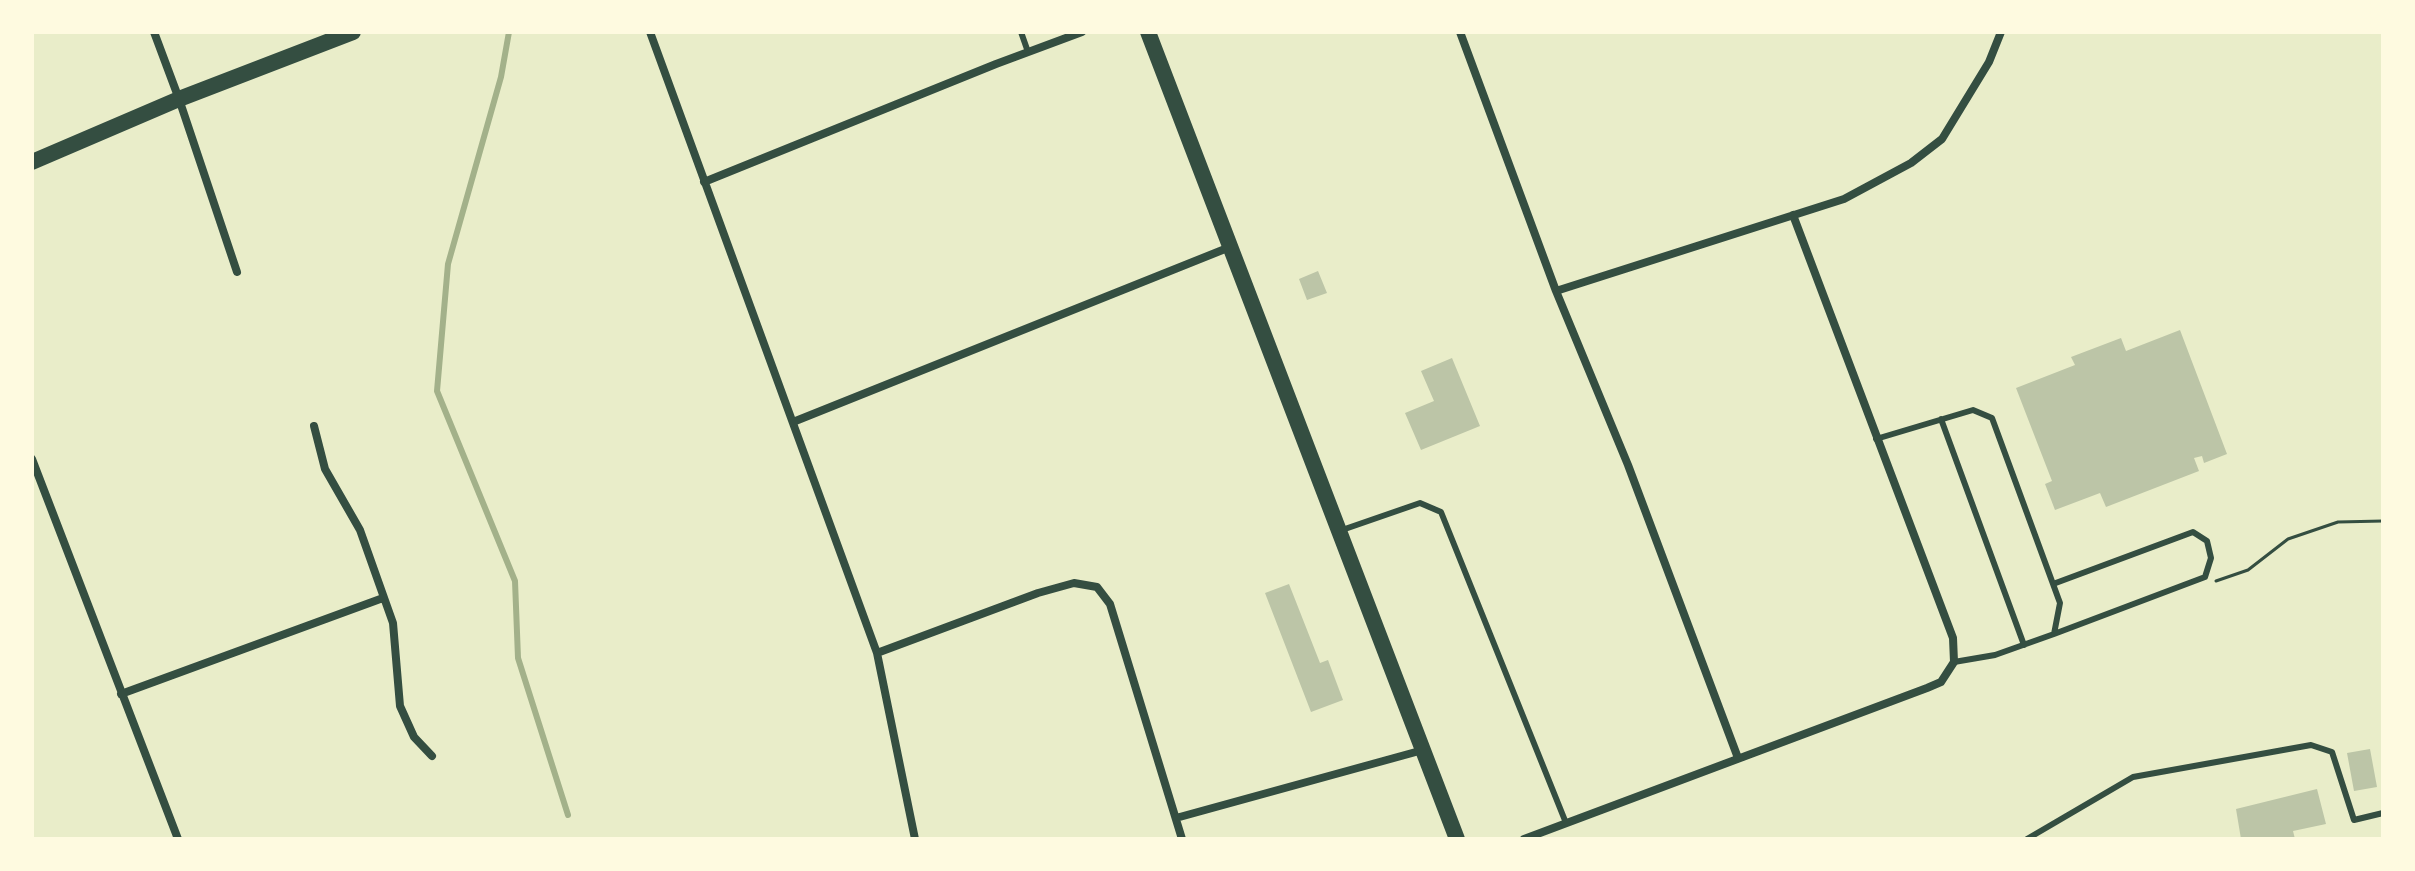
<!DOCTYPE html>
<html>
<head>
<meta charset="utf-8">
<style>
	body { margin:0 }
	#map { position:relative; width:2415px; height:871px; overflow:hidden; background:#e9edc9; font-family:"Noto Sans",sans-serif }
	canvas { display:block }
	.frame { position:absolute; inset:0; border:34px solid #fefae0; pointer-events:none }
</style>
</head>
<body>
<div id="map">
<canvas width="2415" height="871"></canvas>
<div class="frame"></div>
</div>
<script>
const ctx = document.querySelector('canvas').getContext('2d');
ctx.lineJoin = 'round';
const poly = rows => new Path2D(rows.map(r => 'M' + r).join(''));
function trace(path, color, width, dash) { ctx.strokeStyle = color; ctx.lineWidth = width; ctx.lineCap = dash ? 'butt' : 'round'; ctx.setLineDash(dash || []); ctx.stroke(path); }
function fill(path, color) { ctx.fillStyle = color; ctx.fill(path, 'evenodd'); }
trace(poly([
	[509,32,501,77,448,264,437,391,515,581,518,658,568,815]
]), '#a3b18a', 6);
fill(poly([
	[1318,271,1327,293,1307,300,1299,279],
	[2180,330,2227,454,2204,463,2202,456,2194,458,2199,471,2106,507,2100,493,2055,510,2045,484,2052,481,2016,388,2075,365,2071,357,2121,338,2126,351],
	[1452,358,1480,426,1421,450,1405,413,1434,401,1421,371],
	[1289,584,1320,663,1328,660,1343,700,1311,712,1265,593],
	[2370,749,2377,787,2354,791,2347,753],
	[2317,789,2326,824,2293,831,2295,839,2241,839,2236,809]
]), '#bcc5a7');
trace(poly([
	[2216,581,2248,570,2288,539,2338,522,2383,521]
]), '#344e41', 3);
trace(poly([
	[1021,32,1028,52],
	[1941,419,2024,645],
	[1876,439,1973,410,1992,418,2060,603,2054,634,1995,655,1954,662],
	[1342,530,1420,503,1441,512,1566,823],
	[2053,584,2193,532,2207,541,2211,558,2205,577,2054,634],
	[2027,839,2133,777,2311,745,2332,752,2354,820,2383,813]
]), '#344e41', 6);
trace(poly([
	[154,32,179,99,237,272],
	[650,32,877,653,915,839],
	[1460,32,1556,291,1628,465,1738,758],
	[704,182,996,64,1082,32],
	[1556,291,1844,199,1911,163,1942,139,1989,62,2001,32],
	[793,422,1230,247],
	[314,426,325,469,360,530,393,623,400,706,414,737,432,756],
	[32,459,178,839],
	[877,653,1038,593,1074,583,1097,587,1110,604,1182,839],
	[121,694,383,598],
	[1176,818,1423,750],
	[1524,839,1927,688,1941,682,1954,662,1953,638,1793,215]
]), '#344e41', 8);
trace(poly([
	[1148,32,1457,839],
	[32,162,179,99,353,32]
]), '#344e41', 16);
</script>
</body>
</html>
